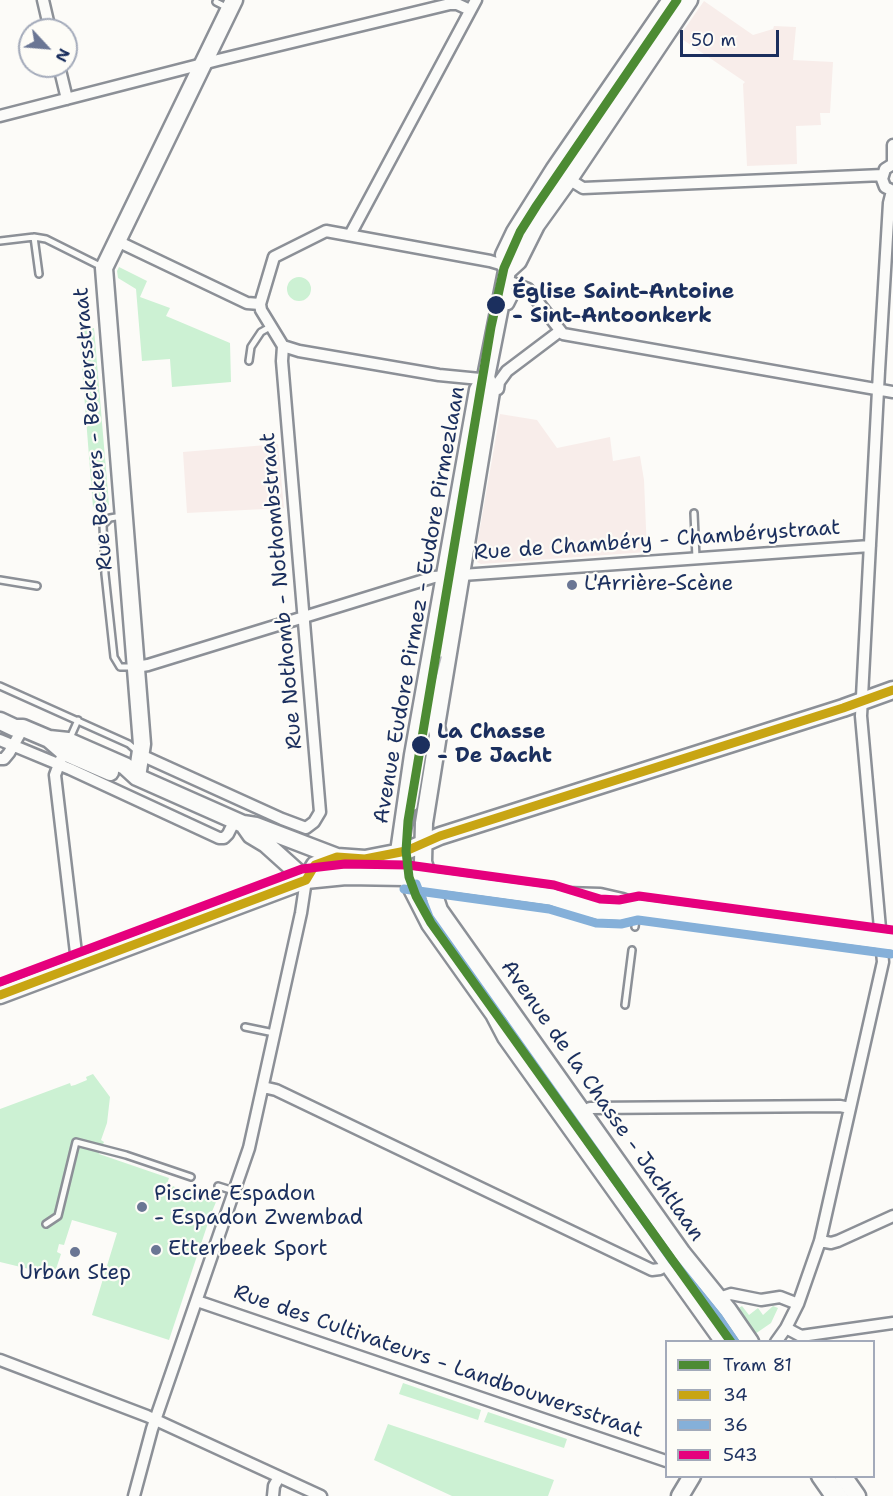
<!DOCTYPE html>
<html>
<head>
<meta charset="utf-8">
<style>
	body { margin:0 }
	#map { position:relative; width:893px; height:1496px; overflow:hidden; background:#fcfbf8; font-family:"Shantell Sans",sans-serif }
	canvas { display:block }
	.legend { position:absolute; left:665px; top:1340px; width:210px; height:138px; box-sizing:border-box; background:#fdfcf7; border:2px solid #a3aaba; margin:0; padding:8px 10px; list-style:none; font-size:18px; color:#1b2f5e }
	.legend li { display:flex; align-items:center; gap:12px; height:30px }
	.legend b { width:30px; border:2px solid #a3aaba }
	.north { position:absolute; left:18px; top:18px; width:60px; height:60px; box-sizing:border-box; background:#fdfcf7; border:2px solid #a3aaba; border-radius:50%; rotate:116deg; font-size:16px; font-weight:700; line-height:24px; text-align:center; color:#1b2f5e }
	.north::after { content:''; display:block; margin:auto; width:21px; height:27px; background:#6a7694; clip-path:polygon(50% 0,100% 100%,50% 72%,0 100%) }
	.scale { position:absolute; left:680px; top:30px; width:99px; height:27px; box-sizing:border-box; border:3px solid #1b2f5e; border-top:0; padding-left:8px; font-size:18px; line-height:21px; white-space:nowrap; color:#1b2f5e; -webkit-text-stroke:4px #fdfcf7; paint-order:stroke }
</style>
</head>
<body>
<div id="map">
<canvas width="893" height="1496"></canvas>
<ul class="legend">
<li><b style="height:8px;background:#4c8b33"></b>Tram 81</li>
<li><b style="height:8px;background:#c8a513"></b>34</li>
<li><b style="height:8px;background:#85b0d9"></b>36</li>
<li><b style="height:8px;background:#e5007d"></b>543</li>
</ul>
<div class="north">N</div>
<div class="scale">50 m</div>
</div>
<script>
const ctx = document.querySelector('canvas').getContext('2d');
ctx.lineJoin = 'round';
function fill(path, color) { ctx.fillStyle = color; ctx.fill(path, 'evenodd'); }
const poly = rows => new Path2D(rows.map(r => 'M' + r).join(''));
function trace(path, color, width, dash) { ctx.strokeStyle = color; ctx.lineWidth = width; ctx.lineCap = dash ? 'butt' : 'round'; ctx.setLineDash(dash || []); ctx.stroke(path); }
function write(font, color, halo, rows, align = 'center') {
  ctx.font = font + ' "Shantell Sans",sans-serif'; ctx.lineWidth = 4.5; ctx.setLineDash([]); ctx.textBaseline = 'middle'; ctx.strokeStyle = halo; ctx.fillStyle = color; for (const [text, x, y, turn = 0] of rows) {
    ctx.save(); ctx.translate(x, y); ctx.rotate((+turn || 0) * Math.PI / 180); ctx.textAlign = isNaN(turn) ? turn : align; if (halo) ctx.strokeText(text, 0, 0); ctx.fillText(text, 0, 0); ctx.restore();
  }
}
fill(poly([
	[704,1,753,35,773,29,774,26,796,27,793,60,833,62,830,113,820,113,821,125,796,126,797,164,747,166,743,84,745,82,679,37],
	[500,414,537,420,557,448,610,437,613,461,640,456,644,480,647,552,481,564,477,562,475,556],
	[278,444,284,508,187,513,183,452]
]), '#f8edea');
fill(poly([
	[119,267,147,281,140,297,170,308,166,316,230,343,231,382,172,387,170,359,142,361,136,289,118,278,117,271],
	'287 289a12 12 0 1 1 24 0a12 12 0 1 1-24 0Z',
	[94,328,109,505,93,507,79,330],
	[93,1074,110,1097,107,1123,101,1140,104,1142,99,1154,169,1178,167,1184,216,1202,211,1214,169,1340,92,1315,117,1233,72,1220,64,1245,59,1244,57,1252,61,1254,54,1275,0,1262,0,1109,70,1083,71,1086,75,1085,87,1080,86,1077],
	[742,1306,749,1315,758,1308,763,1315,773,1306,778,1308,771,1323,755,1334,737,1309],
	[403,1383,481,1410,478,1420,399,1394],
	[488,1412,567,1439,564,1448,484,1422],
	[388,1424,554,1480,548,1496,452,1496,374,1460]
]), '#ccf1d3');
const lane = poly([
	[216,2,228,8],
	[553,187,595,125],
	[34,237,39,274],
	[0,241,34,237,46,239,102,267],
	[249,361,251,347,261,332,270,327],
	[694,513,696,558],
	[122,516,110,518,103,525,105,574,114,657,120,667,135,667],
	[0,580,37,586],
	[0,686,129,744,138,752],
	[70,738,78,720],
	[414,807,438,663],
	[635,927,637,911],
	[625,1005,632,950],
	[508,1024,735,1342],
	[245,1027,274,1033],
	[218,1186,234,1191],
	[46,1224,58,1216,76,1142,126,1155,191,1177],
	[831,1476,845,1496]
]);
const street = poly([
	[43,0,50,30],
	[59,66,67,99],
	[0,116,218,60,450,4,457,4,470,10],
	[893,145,893,164],
	[893,164,885,169,882,179,885,187,893,191],
	[554,170,583,188,883,175],
	[350,235,476,0],
	[117,241,247,303,260,304],
	[505,280,528,289,563,334,893,392],
	[508,304,513,294],
	[486,377,480,379,439,375,299,351,283,346,261,310,260,304,274,257,326,231,490,261,500,264,507,270],
	[498,389,499,382,507,371,560,331],
	[136,667,148,665,434,577,870,546],
	[0,740,70,769,219,838,224,838,228,834,235,820],
	[141,755,282,819,306,828,314,822,320,812,282,361,283,346],
	[0,759,4,759,9,753,23,728],
	[61,759,55,775,76,953,80,965],
	[263,1087,276,1090,652,1270,660,1269,671,1261],
	[566,1120,590,1108,840,1106,850,1108],
	[820,1241,831,1243,838,1241,893,1216],
	[197,1301,666,1461],
	[718,1301,722,1297,731,1294,761,1300,780,1297,798,1304],
	[786,1328,801,1336,893,1323],
	[776,1342,786,1328,798,1304,820,1241,883,962,861,716,879,371,889,203,892,191],
	[0,1360,147,1416,321,1496],
	[134,1496,152,1429,249,1148,301,913,306,880],
	[273,1496,274,1486,279,1477]
]);
const secondary = poly([
	[671,0,554,170,515,232,504,255,507,271,486,377,491,392,436,726,438,735,424,823,423,862,439,910,682,1253,728,1310,750,1342],
	[507,271,518,261,536,225,569,179,689,0],
	[486,377,478,390,413,755,399,852,406,877,430,924,494,1014,506,1037,724,1342],
	[0,721,15,728,23,728,49,739,64,752,110,772],
	[49,739,68,741,125,766,137,777,243,824,256,826,337,857],
	[137,777,142,744,104,268,234,0],
	[244,825,251,835,266,844,306,880],
	[306,880,315,865,337,857,365,859,406,851,440,836,843,708,893,690],
	[565,896,600,897,622,902,637,908,893,942],
	[0,995,306,880,346,876,406,877,552,897,571,904,598,911,620,912,637,908],
	[820,1476,834,1496],
	[843,1476,857,1496],
	[680,1496,692,1476]
]);
trace(lane, '#8c9097', 10);
trace(street, '#8c9097', 15);
trace(secondary, '#8c9097', 21);
trace(lane, '#fbfbf9', 5);
trace(street, '#fbfbf9', 10);
trace(secondary, '#fbfbf9', 16);
trace(poly([
	[426,715,441,657]
]), '#b6b9bd', 1.5);
trace(poly([
	[0,995,306,880,315,865,337,857,365,859,406,851,440,836,843,708,893,690]
]), '#c8a513', 9);
trace(poly([
	[416,884,429,917,672,1260,718,1317,735,1342],
	[404,889,549,909,596,923,621,924,638,920,891,954]
]), '#85b0d9', 9);
trace(poly([
	[0,982,302,869,345,864,408,865,554,885,600,899,619,900,639,896,893,930]
]), '#e5007d', 9);
trace(poly([
	[677,0,537,205,520,232,504,268,491,327,408,821,406,851,409,877,416,896,431,923,731,1342]
]), '#4c8b33', 9);
for (const [x, y, r, color] of [
	[496,305,10,"#1b2f5e"],
	[572,585,6,"#6a7694"],
	[421,745,10,"#1b2f5e"],
	[142,1207,6,"#6a7694"],
	[156,1250,6,"#6a7694"],
	[75,1252,6,"#6a7694"]
]) { const dot = new Path2D(); dot.arc(x, y, r, 0, 2 * Math.PI); ctx.fillStyle = color; ctx.fill(dot); trace(dot, '#fdfcf7', 2); }
write('bold 21px', '#1b2f5e', '#fdfcf7', [
	["Église Saint-Antoine",512,293],
	["- Sint-Antoonkerk",512,317],
	["La Chasse",437,733],
	["- De Jacht",437,757]
], 'left');
write('21px', '#1b2f5e', '#fdfcf7', [
	["Rue Beckers - Beckersstraat",94,429,-95],
	["Rue de Chambéry - Chambérystraat",657,541,-4],
	["Rue Nothomb - Nothombstraat",282,591,-95],
	["Avenue Eudore Pirmez - Eudore Pirmezlaan",420,605,-80],
	["Avenue de la Chasse - Jachtlaan",602,1101,55],
	["Rue des Cultivateurs - Landbouwersstraat",438,1362,19]
]);
write('21px', '#1b2f5e', '#fdfcf7', [
	["L'Arrière-Scène",584,585],
	["Piscine Espadon",154,1195],
	["- Espadon Zwembad",154,1219],
	["Etterbeek Sport",168,1250],
	["Urban Step",75,1274,"center"]
], 'left');
</script>
</body>
</html>
